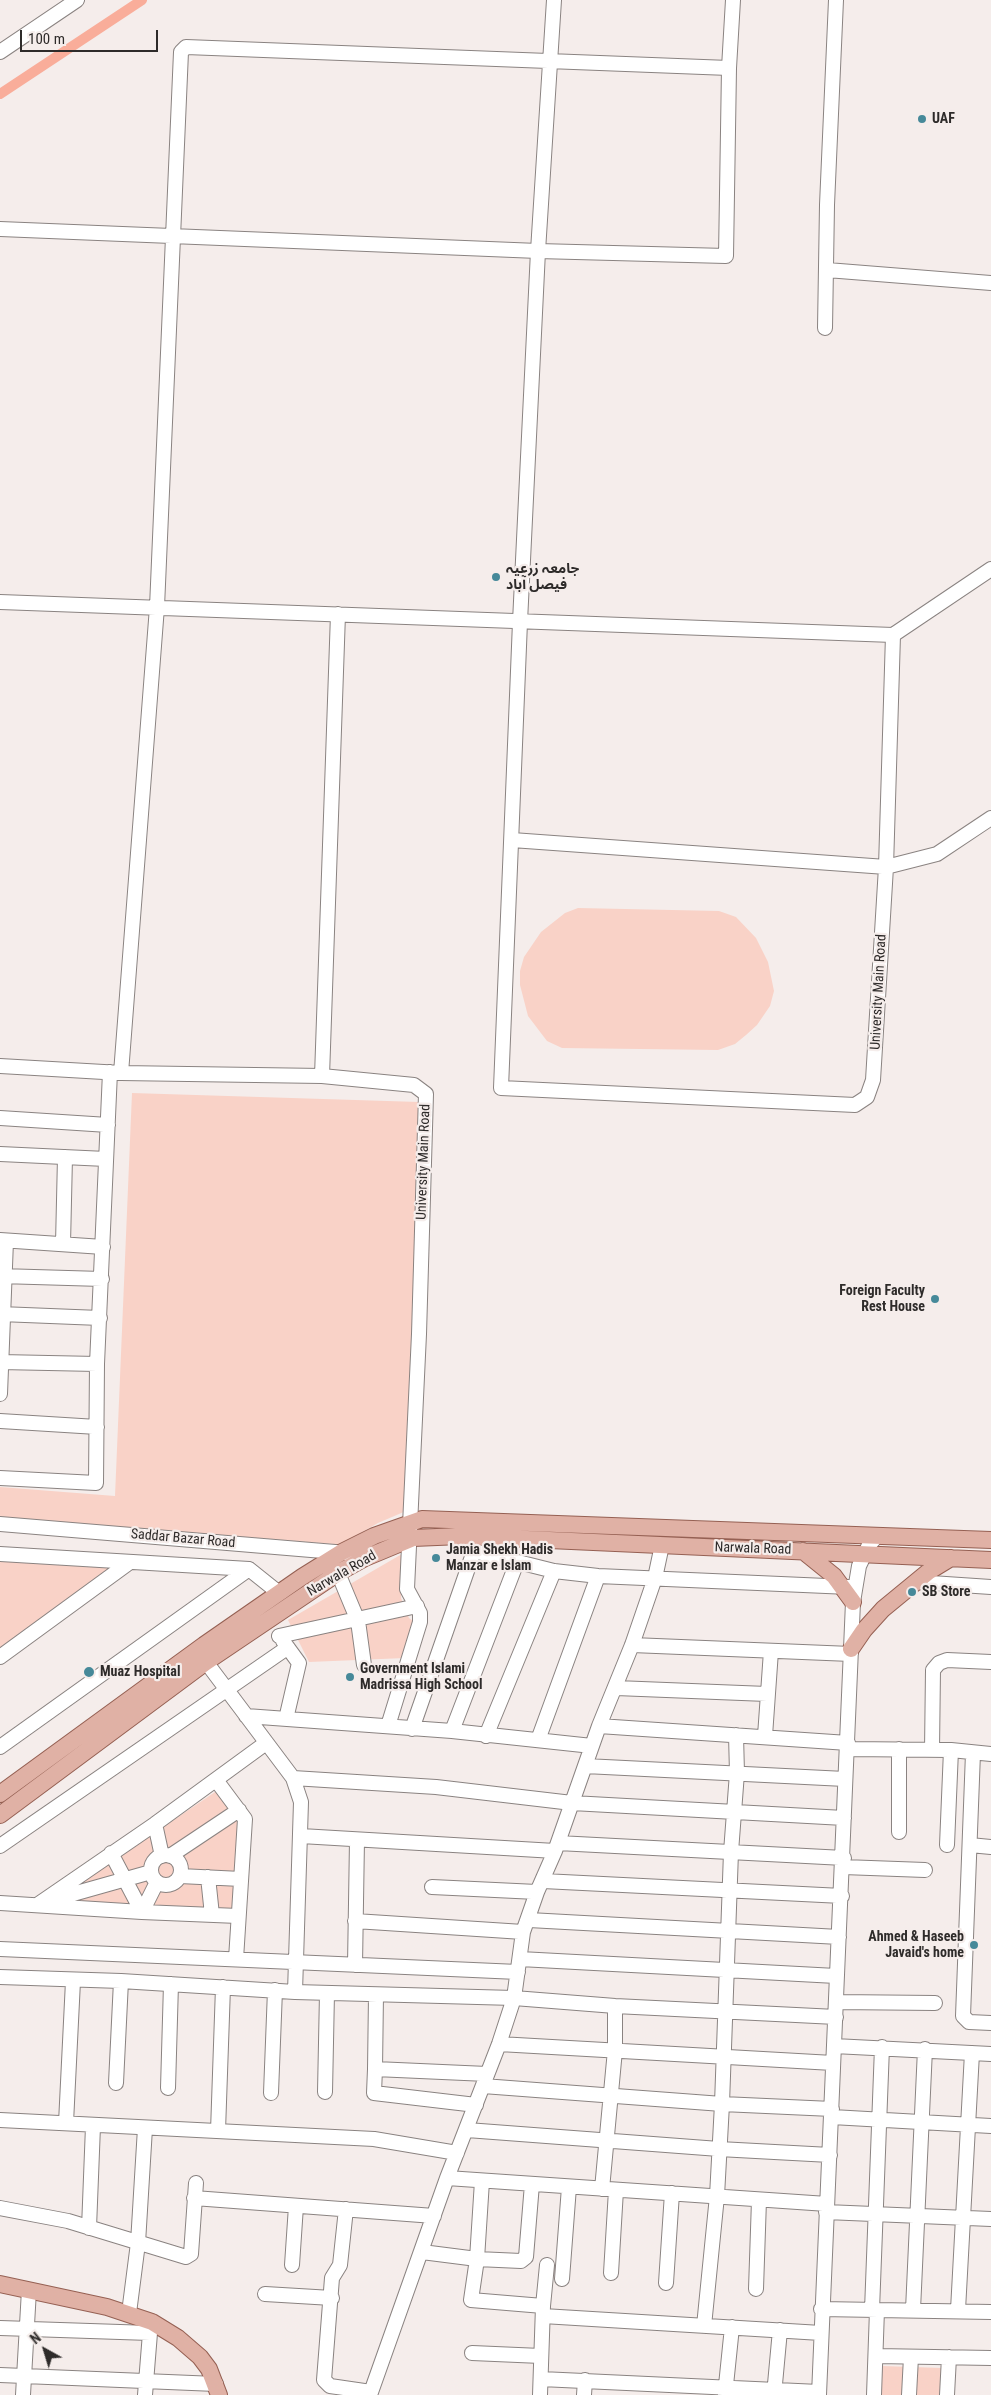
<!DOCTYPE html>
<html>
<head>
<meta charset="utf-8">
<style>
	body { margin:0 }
	#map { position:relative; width:991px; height:2395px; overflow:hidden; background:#f5edeb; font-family:"Roboto Condensed",sans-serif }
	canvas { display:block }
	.north { position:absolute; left:20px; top:2325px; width:50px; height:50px; -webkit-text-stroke:4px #f5edeb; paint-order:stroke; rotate:321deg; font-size:14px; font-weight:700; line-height:20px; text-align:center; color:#2e2b2a }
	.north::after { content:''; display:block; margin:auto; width:18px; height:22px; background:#2e2b2a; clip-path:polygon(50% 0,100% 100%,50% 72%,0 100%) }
	.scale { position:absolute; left:20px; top:30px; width:138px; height:22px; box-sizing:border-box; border:2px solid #2e2b2a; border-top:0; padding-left:6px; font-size:15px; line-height:18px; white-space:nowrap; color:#2e2b2a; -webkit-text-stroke:4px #f5edeb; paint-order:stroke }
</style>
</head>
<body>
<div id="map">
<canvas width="991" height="2395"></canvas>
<div class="north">N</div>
<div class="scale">100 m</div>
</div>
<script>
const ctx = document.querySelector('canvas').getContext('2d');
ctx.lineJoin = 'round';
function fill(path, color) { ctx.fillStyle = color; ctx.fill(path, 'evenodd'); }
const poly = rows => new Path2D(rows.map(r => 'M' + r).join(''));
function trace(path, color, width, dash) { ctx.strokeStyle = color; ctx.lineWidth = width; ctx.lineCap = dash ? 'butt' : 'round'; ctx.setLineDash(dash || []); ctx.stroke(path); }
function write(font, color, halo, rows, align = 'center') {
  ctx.font = font + ' "Roboto Condensed","Noto Sans Arabic",sans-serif'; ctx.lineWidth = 4.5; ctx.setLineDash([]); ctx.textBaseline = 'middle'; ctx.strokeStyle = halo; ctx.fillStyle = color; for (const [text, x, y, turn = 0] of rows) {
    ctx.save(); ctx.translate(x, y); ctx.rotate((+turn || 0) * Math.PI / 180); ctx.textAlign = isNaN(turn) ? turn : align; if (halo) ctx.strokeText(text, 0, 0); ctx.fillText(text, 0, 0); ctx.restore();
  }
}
fill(poly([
	[578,908,719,911,736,917,756,938,768,962,774,991,770,1006,757,1025,746,1035,735,1044,718,1050,562,1048,547,1041,528,1016,520,985,520,971,524,957,541,932,565,913],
	[132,1093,419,1102,413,1508,378,1523,357,1535,346,1545,0,1518,0,1487,115,1496],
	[402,1554,401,1598,409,1618,418,1625,405,1658,309,1662,288,1620],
	[0,1559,133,1564,0,1661],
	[218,1790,240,1821,234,1910,58,1906,57,1899],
	[882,2366,942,2368,941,2395,880,2395]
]), '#f9d2c7');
trace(poly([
	[0,94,142,0]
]), '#f9ad9a', 10);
const minor = poly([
	[554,0,538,251,520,622,501,1088,855,1105,867,1097,873,1080,886,867,893,635,991,569],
	[0,52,77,0],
	[0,229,538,251,726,256,729,68],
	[827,270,991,283],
	[825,328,827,205,836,0],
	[0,602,893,635],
	[512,840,886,867,937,854,991,818],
	[0,1066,121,1073,322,1076,414,1085,426,1094,419,1334,407,1589,420,1613,420,1622,388,1726],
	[121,1073,157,607,181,52,186,47,729,68,733,0],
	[322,1076,338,614],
	[0,1118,108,1125],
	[0,1154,106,1159],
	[0,1240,103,1247],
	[63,1244,65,1157],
	[0,1276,102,1279],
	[0,1314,100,1318],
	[0,1362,97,1364],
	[0,1394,6,1241],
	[0,1421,97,1427],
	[0,1478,96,1483,97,1364,110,1072],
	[0,1524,347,1553],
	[0,1554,249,1569,279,1593],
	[338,1573,358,1621,364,1665],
	[916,1582,991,1587],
	[279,1636,417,1606],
	[283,1641,299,1663,286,1719],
	[632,1645,851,1654],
	[0,1657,130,1562],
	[206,1662,293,1778,301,1802,295,1992],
	[616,1688,767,1694],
	[246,1716,452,1731,592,1746],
	[599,1726,848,1743],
	[412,1729,474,1551,554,1571,598,1576,849,1587],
	[452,1731,517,1562],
	[486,1736,554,1571],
	[765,1736,771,1651],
	[538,1740,598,1576],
	[0,1747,249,1569],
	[848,1749,951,1750,991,1754],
	[932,1750,933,1670,939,1663,947,1660,991,1662],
	[973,1753,963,2016,969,2022,991,2023],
	[585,1766,845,1779],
	[293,1778,436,1787,572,1803,844,1818],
	[216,1780,245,1819,236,1959],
	[155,1824,162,1856],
	[899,1832,899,1749],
	[301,1836,555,1851],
	[558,1843,844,1858],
	[947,1845,951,1750],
	[970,1845,991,1847],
	[0,1846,287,1648],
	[111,1853,142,1912,157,1882],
	'151 1870a15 15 0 1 1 30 0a15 15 0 1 1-30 0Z',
	[170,1856,239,1810],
	[843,1867,925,1870],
	[180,1876,241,1879],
	[208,1877,212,1915],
	[543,1881,842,1896],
	[432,1887,537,1892],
	[48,1901,151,1872],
	[0,1903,142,1912,238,1916],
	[37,1905,155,1824,266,1743],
	[529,1920,839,1937],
	[355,1921,523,1932],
	[0,1949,518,1972],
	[520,1959,836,1976],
	[355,1965,357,1840],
	[0,1977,121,1981,295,1992,514,1998,615,2006,836,2017],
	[376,1995,375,2069,487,2074],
	[836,2002,935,2003],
	[499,2044,833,2063],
	[834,2046,991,2054],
	[375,2069,374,2093,476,2105],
	[116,2083,121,1981],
	[483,2086,722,2104,832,2109],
	[168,2088,171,1984],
	[325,2092,327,1993],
	[271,2093,275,1990],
	[832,2117,991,2126],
	[0,2120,374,2139,457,2153],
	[66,2123,73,1981],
	[467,2130,719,2149,830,2155],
	[218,2131,223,1987],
	[447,2178,827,2204],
	[482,2181,477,2259,471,2300,543,2306,540,2395],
	[602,2189,615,2050,615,2006],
	[194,2198,434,2216],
	[0,2208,68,2221,186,2257,191,2254,196,2183],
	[346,2209,340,2265,332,2278,324,2380,330,2386,371,2392],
	[826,2212,991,2219],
	[89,2228,93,2126],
	[422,2252,477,2259,521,2261,526,2257,532,2184],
	[292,2265,296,2206],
	[611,2273,616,2190],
	[562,2279,569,2187],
	[666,2283,672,2193],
	[756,2289,759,2200],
	[265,2294,332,2298],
	[543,2306,547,2265],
	[821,2309,991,2312],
	[872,2310,882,2047],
	[913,2310,925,2049],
	[958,2310,972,2053],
	[129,2313,138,2243,145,2128],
	[543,2316,821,2333],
	[704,2326,717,2196,722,2104,731,1852,737,1773,736,1735],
	[0,2328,150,2333,152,2322],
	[472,2353,541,2356],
	[877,2356,991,2358],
	[0,2375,216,2384],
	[541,2379,819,2392],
	[23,2395,29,2290],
	[145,2395,150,2333],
	[370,2395,447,2178,499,2044,514,1998,523,1932,537,1892,555,1851,599,1726,632,1645,655,1578,662,1545],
	[584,2395,585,2380],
	[725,2395,732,2327],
	[774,2395,780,2330],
	[819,2395,853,1602,859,1566,869,1545,877,1536],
	[874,2395,877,2310],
	[909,2395,911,2357],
	[947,2395,949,2357]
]);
const major = poly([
	[803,1551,834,1576,853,1602],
	[851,1649,864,1630,883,1609,928,1572,951,1558],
	[0,1794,204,1645,302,1577,342,1552,374,1536,422,1519,991,1540],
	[0,1815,206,1662,338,1573,365,1558,413,1538,461,1536,991,1560],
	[0,2284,107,2307,152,2322,178,2338,200,2357,209,2369,219,2395]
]);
trace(minor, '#8a8381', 16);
trace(major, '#956053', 18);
trace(minor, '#fff', 14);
trace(major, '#e0b1a5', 16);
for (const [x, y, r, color] of [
	[922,119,5,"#468999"],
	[496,577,5,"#468999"],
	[935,1299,5,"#468999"],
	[436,1558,5,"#468999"],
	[912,1592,5,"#468999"],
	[89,1672,6,"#468999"],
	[350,1677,5,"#468999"],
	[974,1945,5,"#468999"]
]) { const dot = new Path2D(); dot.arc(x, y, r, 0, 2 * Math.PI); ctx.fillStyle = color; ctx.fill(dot); trace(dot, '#f5edeb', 2); }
write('bold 14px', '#2e2b2a', '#f5edeb', [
	["UAF",932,119],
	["جامعہ زرعیہ",506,569],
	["فیصل آباد",506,585],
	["Foreign Faculty",925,1291,"right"],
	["Rest House",925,1307,"right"],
	["Jamia Shekh Hadis",446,1550],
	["Manzar e Islam",446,1566],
	["SB Store",922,1592],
	["Government Islami",360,1669],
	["Madrissa High School",360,1685],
	["Muaz Hospital",100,1672],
	["Ahmed & Haseeb",964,1937,"right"],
	["Javaid's home",964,1953,"right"]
], 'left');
write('14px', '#2e2b2a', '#f5edeb', [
	["University Main Road",879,992,-87],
	["University Main Road",424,1162,-88],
	["Saddar Bazar Road",183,1539,5],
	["Narwala Road",753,1549,2],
	["Narwala Road",342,1574,-30]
]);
</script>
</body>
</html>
